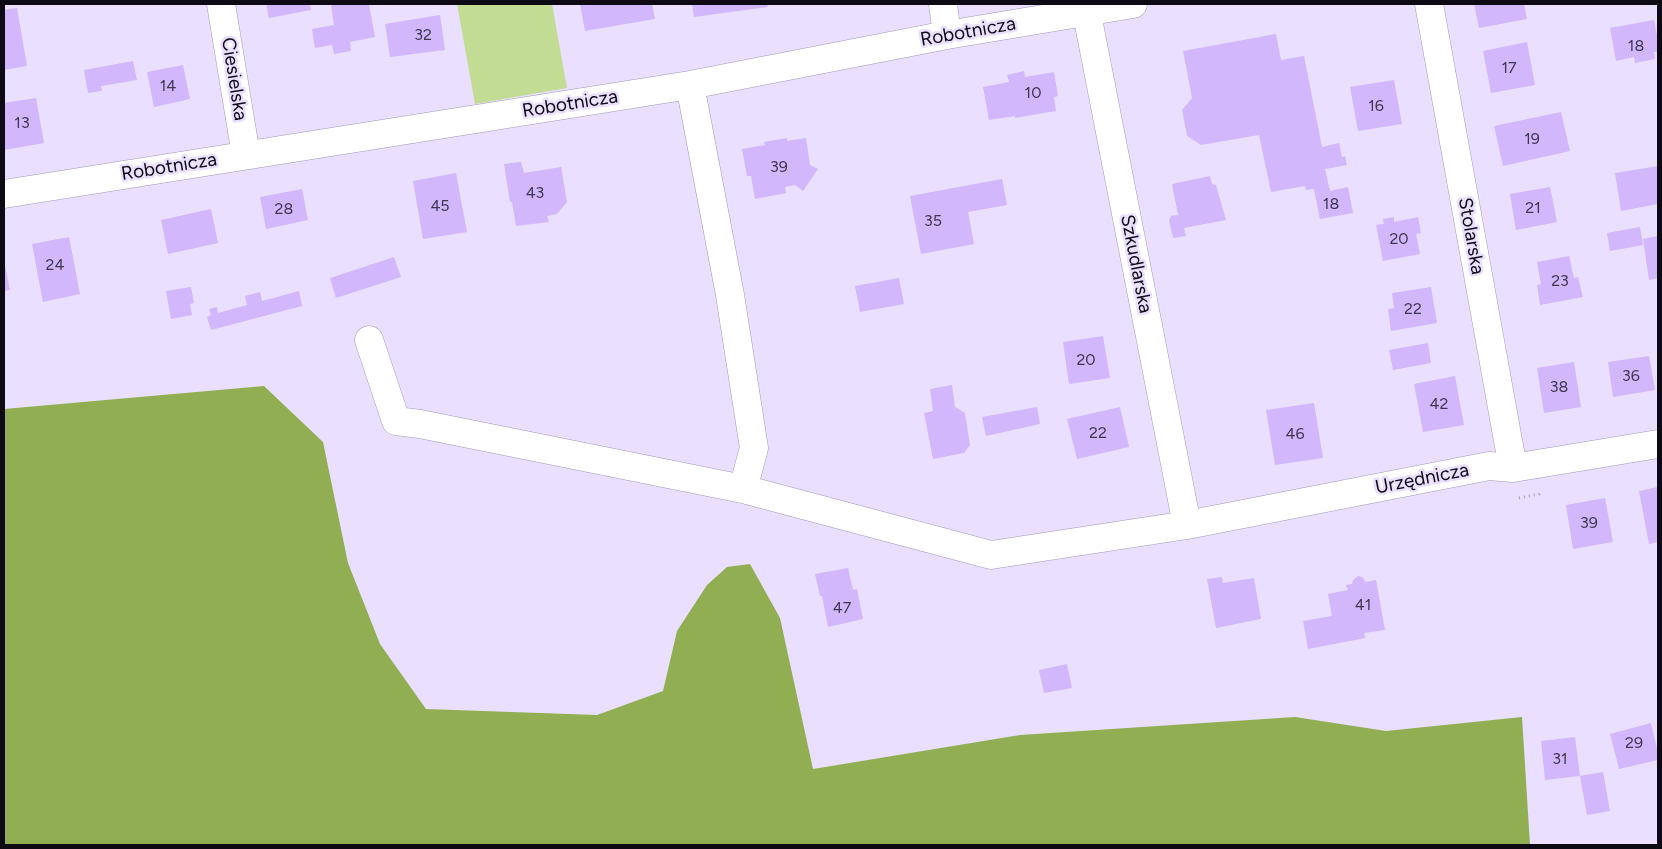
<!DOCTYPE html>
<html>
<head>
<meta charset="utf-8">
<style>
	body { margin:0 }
	#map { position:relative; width:1662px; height:849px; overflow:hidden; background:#eadfff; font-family:Figtree,sans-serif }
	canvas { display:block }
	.frame { position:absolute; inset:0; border:5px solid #0e0a14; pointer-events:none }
</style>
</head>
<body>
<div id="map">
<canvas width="1662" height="849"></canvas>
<div class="frame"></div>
</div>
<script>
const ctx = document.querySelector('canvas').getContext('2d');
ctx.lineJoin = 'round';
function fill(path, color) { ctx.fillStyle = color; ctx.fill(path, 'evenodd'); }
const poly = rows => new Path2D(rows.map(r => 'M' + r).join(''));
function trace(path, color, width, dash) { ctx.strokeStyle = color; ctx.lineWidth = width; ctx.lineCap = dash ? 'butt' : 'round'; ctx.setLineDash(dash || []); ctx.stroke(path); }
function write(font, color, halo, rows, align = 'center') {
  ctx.font = font + ' Figtree,sans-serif'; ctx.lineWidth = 5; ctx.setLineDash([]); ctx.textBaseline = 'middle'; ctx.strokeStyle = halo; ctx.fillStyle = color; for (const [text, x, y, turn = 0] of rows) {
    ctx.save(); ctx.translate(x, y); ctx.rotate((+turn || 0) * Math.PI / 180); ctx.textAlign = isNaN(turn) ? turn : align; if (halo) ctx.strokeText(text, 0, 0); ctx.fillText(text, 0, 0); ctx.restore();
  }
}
fill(poly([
	[457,4,552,4,567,88,475,104]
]), '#c2dd93');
fill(poly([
	[264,386,323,442,348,563,380,644,426,709,597,715,663,691,677,631,707,585,727,567,750,564,780,618,813,769,1020,735,1295,717,1386,731,1522,717,1530,845,4,845,4,409]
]), '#91af52');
fill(poly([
	[266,4,310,4,311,10,269,18],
	[338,4,369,4,375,37,350,42,351,51,334,54,332,45,315,48,312,29,334,25,331,5],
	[580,4,652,4,655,19,585,31],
	[692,4,767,4,768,7,694,17],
	[1474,4,1524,4,1527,19,1479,28],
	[17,8,27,66,4,70,4,10],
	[440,15,445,50,390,57,385,24],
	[1654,20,1658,41,1658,52,1654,52,1655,59,1635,63,1634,57,1616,61,1610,28],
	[1276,34,1281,60,1304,56,1322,147,1339,143,1342,157,1345,156,1347,165,1325,169,1330,191,1348,187,1353,213,1320,219,1314,189,1306,190,1305,186,1271,192,1259,135,1201,145,1187,136,1182,110,1192,98,1183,51],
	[1527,42,1535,85,1491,93,1483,51],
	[133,61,137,80,101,86,102,91,88,93,84,70],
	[183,65,190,99,154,107,147,72],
	[1024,71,1025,77,1054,72,1058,96,1054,97,1056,111,1015,118,1015,116,989,120,983,87,1009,82,1007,75],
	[1394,80,1402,124,1358,131,1350,87],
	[36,98,44,143,4,150,4,103],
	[1561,112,1570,151,1503,166,1494,126],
	[787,138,787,141,806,138,810,165,818,169,803,191,795,185,785,187,786,193,755,199,751,176,747,176,742,149,765,145,764,142],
	[521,162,524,173,561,167,567,202,557,214,547,216,549,222,516,226,512,202,510,202,504,164],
	[1658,166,1658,204,1621,211,1615,173],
	[456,173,467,232,423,239,413,181],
	[1210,176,1212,184,1216,185,1226,220,1184,228,1186,236,1173,238,1169,220,1171,216,1178,215,1172,184],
	[1002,179,1007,205,968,212,974,244,921,254,910,196],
	[1550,187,1557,222,1516,230,1510,194],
	[302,189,308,220,266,229,260,197],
	[211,209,218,243,168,254,161,220],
	[1394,217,1394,222,1418,217,1421,233,1416,234,1420,254,1383,261,1376,225,1384,224,1383,219],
	[1640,227,1643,245,1610,251,1607,233],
	[1658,236,1658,278,1649,280,1643,239],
	[69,237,80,294,43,302,32,244],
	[1569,256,1574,278,1578,277,1583,297,1540,305,1537,285,1541,284,1537,262],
	[394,257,401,277,336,298,330,278],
	[4,261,10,290,4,291],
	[899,278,904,304,860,312,855,286],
	[191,287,194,303,190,304,192,315,171,319,166,291],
	[1431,287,1437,323,1391,331,1388,309,1394,308,1392,293],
	[299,291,302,306,211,330,207,317,211,315,209,309,217,307,218,313,247,305,245,296,260,292,262,301],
	[1103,336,1110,378,1069,384,1063,342],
	[1428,343,1431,363,1393,370,1389,350],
	[1649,356,1655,390,1613,397,1608,362],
	[1574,362,1581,407,1544,413,1537,368],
	[1455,376,1464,425,1423,432,1414,384],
	[952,385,955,407,965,413,970,445,964,453,933,459,924,413,933,411,930,389],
	[1314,403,1323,458,1275,465,1266,410],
	[1037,407,1040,424,986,436,982,417],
	[1120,407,1129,447,1077,459,1067,419],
	[1658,487,1658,542,1649,544,1639,491],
	[1605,498,1613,542,1573,549,1566,505],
	[848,568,853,590,857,589,863,619,828,627,822,596,820,596,815,574],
	[1358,576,1362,577,1366,582,1376,580,1385,630,1364,633,1365,638,1308,649,1303,621,1332,616,1328,594,1348,590,1346,585,1352,584,1353,580],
	[1222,577,1223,583,1254,578,1261,619,1216,628,1207,579],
	[1067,664,1072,688,1044,693,1039,670],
	[1651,723,1658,753,1658,760,1619,769,1610,734],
	[1575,737,1580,776,1545,780,1541,741],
	[1603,772,1610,811,1587,815,1580,776]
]), '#d2b7fd');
const minor = poly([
	[221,4,246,155],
	[943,4,947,35],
	[1085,4,1187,525],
	[1429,4,1513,468],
	[690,85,730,295,754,448,743,489,991,555,1187,525,1489,466,1513,468,1658,444],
	[4,194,690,85,947,35,1133,4],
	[369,340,396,421,420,424,743,489]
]);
trace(minor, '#a297b5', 29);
trace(poly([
	[1519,498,1539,494,1540,491]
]), '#a89fb8', 3, [1, 4]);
trace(minor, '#fff', 28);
write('16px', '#3f354e', null, [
	["32",423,35],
	["18",1636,46],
	["17",1509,68],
	["14",168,86],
	["10",1033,93],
	["16",1376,106],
	["13",22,123],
	["19",1532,139],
	["39",779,167],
	["43",535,193],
	["18",1331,204],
	["45",440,206],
	["21",1533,208],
	["28",284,209],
	["35",933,221],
	["20",1399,239],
	["24",55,265],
	["23",1560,281],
	["22",1413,309],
	["20",1086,360],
	["36",1631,376],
	["38",1559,387],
	["42",1439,404],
	["22",1098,433],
	["46",1295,434],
	["39",1589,523],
	["41",1363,605],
	["47",842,608],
	["29",1634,743],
	["31",1560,759]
]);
write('19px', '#0e0a14', '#eadfff', [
	["Robotnicza",968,32,-10],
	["Ciesielska",234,79,81],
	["Robotnicza",570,104,-9],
	["Robotnicza",169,167,-9],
	["Stolarska",1471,236,80],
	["Szkudlarska",1136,264,79],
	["Urzędnicza",1422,479,-11]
]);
</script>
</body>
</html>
